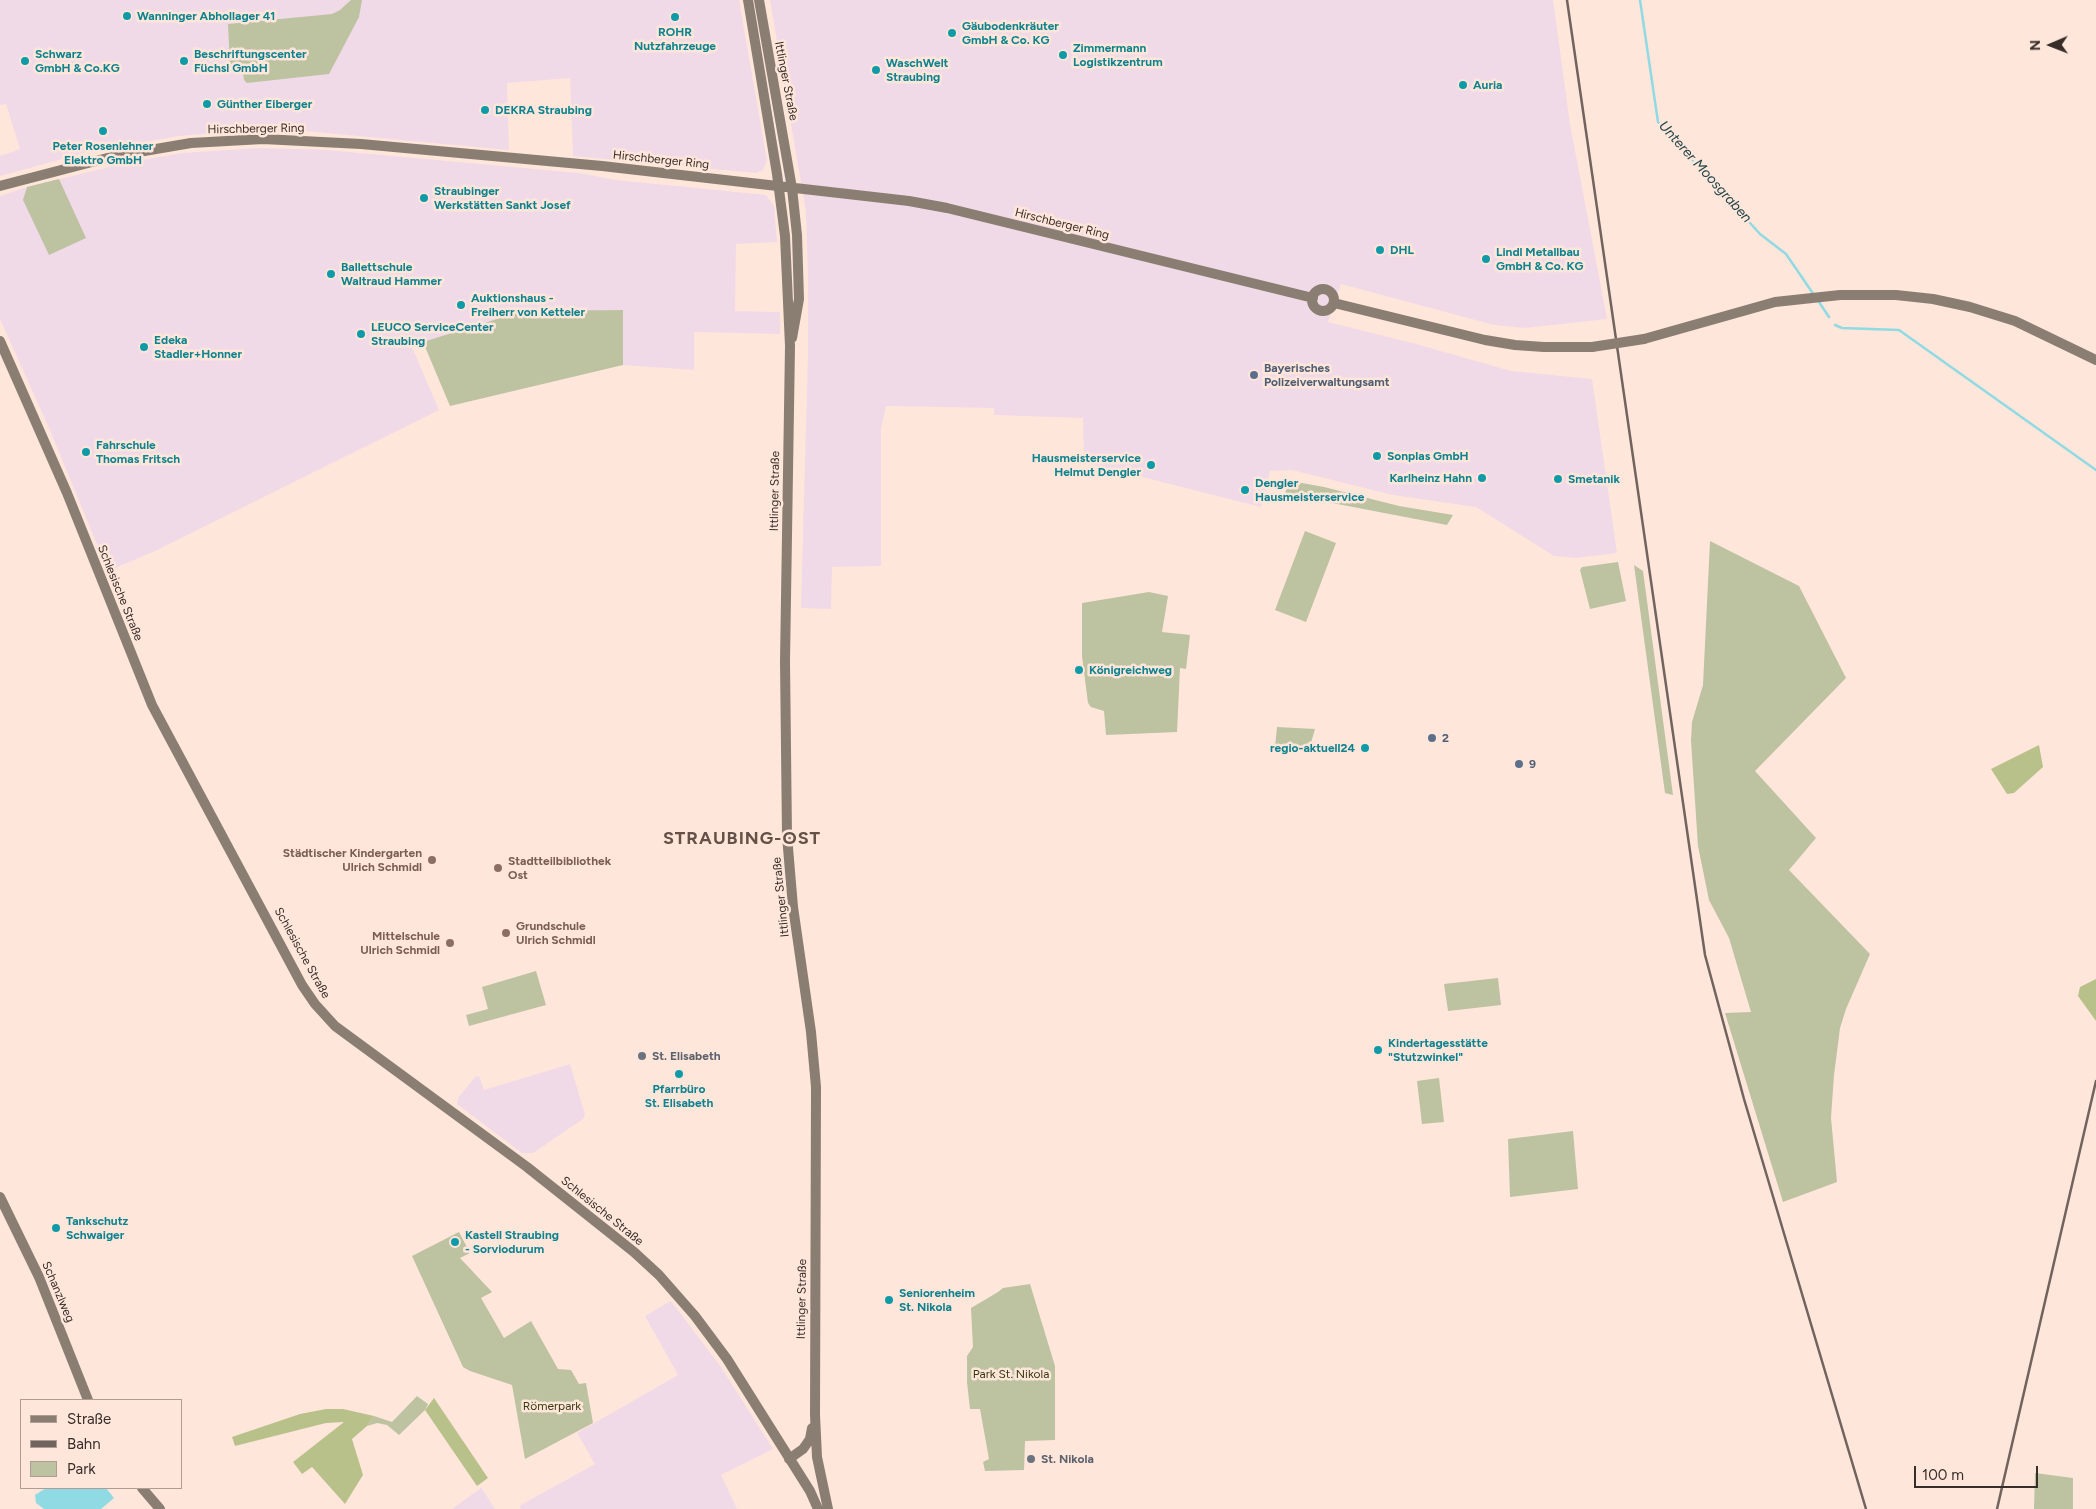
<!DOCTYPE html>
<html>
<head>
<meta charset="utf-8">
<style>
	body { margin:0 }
	#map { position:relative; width:2096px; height:1509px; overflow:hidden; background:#ffe6da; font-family:Figtree,sans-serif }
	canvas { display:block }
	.legend { position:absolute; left:20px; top:1399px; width:162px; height:90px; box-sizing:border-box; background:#ffe6da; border:1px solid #af9c93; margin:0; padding:6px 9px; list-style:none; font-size:15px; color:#372d29 }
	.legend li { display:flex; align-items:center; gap:10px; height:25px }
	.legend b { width:25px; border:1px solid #af9c93 }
	.north { position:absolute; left:2026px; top:20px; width:50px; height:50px; -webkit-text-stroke:4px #ffe6da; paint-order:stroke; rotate:269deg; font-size:14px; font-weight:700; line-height:20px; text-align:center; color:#372d29 }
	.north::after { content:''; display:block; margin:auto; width:18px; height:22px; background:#372d29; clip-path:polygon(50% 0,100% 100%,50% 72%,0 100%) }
	.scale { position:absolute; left:1914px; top:1466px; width:124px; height:22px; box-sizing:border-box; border:2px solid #372d29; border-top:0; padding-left:6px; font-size:15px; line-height:18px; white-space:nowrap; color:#372d29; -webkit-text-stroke:4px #ffe6da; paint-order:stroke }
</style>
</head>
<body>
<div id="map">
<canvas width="2096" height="1509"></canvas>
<ul class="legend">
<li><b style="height:6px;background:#8a7e73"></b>Straße</li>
<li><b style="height:6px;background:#71635d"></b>Bahn</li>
<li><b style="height:14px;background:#bdc2a1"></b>Park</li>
</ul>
<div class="north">N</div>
<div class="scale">100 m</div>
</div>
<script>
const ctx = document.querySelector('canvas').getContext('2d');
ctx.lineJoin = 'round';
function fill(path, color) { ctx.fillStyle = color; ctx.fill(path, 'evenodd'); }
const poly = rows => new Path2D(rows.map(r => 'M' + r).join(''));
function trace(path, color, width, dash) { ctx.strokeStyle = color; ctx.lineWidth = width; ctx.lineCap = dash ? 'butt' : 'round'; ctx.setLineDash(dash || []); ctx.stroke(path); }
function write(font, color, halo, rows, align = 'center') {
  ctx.font = font + ' Figtree,sans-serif'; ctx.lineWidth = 5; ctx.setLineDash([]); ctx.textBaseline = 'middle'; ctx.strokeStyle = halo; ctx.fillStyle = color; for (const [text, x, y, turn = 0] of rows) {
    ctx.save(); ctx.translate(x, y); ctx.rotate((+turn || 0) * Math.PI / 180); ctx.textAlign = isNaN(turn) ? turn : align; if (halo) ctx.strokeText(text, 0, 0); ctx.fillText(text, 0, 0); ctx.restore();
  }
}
fill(poly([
	[0,0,739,0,767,161,763,170,756,173,573,156,570,78,507,83,509,150,304,131,241,131,180,136,88,152,0,176,0,156,20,149,6,104,0,105],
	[770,0,1553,0,1570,124,1607,319,1525,328,1494,325,1341,284,1328,322,1416,344,1511,371,1592,379,1617,553,1576,558,1554,556,1476,507,1393,495,1292,470,1270,471,1261,507,1091,464,1084,460,1083,418,994,415,994,408,886,406,881,428,881,566,832,567,831,609,801,608,808,354,808,276,806,212],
	[259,148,327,150,579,173,616,180,766,195,774,206,777,242,736,244,735,311,780,312,780,334,694,332,694,370,623,365,623,310,423,342,412,347,439,410,153,552,108,571,49,428,0,319,0,196,27,187,130,162,182,153],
	[570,1064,585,1115,583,1119,533,1153,522,1153,457,1104,458,1098,475,1077,479,1076,484,1090],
	[671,1301,721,1367,773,1449,721,1475,737,1509,521,1509,519,1506,595,1464,577,1433,678,1375,645,1316],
	[481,1487,495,1509,452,1509,481,1488]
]), '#f1dae7');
fill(poly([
	[351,0,362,0,359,17,329,74,247,83,244,80,242,64,230,66,228,24,332,14,340,10],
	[59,179,86,238,49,255,23,200,27,187],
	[623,310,623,365,450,406,423,342,523,311],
	[1291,481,1324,487,1399,506,1453,515,1447,525,1285,494,1288,482],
	[1305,531,1336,543,1306,622,1275,610],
	[1710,541,1799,586,1846,678,1755,771,1816,838,1789,870,1870,954,1846,1009,1840,1028,1834,1075,1831,1118,1837,1182,1783,1202,1725,1013,1751,1012,1729,938,1709,900,1698,846,1691,741,1692,722,1703,685],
	[1618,562,1626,601,1590,609,1580,570,1582,567],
	[1634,565,1643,571,1673,795,1665,793],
	[1149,592,1168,596,1162,632,1190,635,1186,669,1180,668,1177,732,1106,735,1104,711,1091,707,1088,703,1082,656,1082,603],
	[1277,727,1315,729,1309,750,1275,747],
	[536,971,546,1005,469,1026,466,1015,488,1009,482,987],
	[1498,978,1501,1005,1448,1011,1444,984],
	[1439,1078,1444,1122,1422,1124,1417,1081],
	[1573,1131,1578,1189,1510,1197,1508,1139],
	[459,1232,470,1253,460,1258,492,1292,481,1298,504,1338,531,1321,558,1369,571,1370,579,1384,586,1383,593,1423,525,1459,512,1385,470,1371,463,1367,412,1256],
	[1030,1284,1055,1366,1055,1440,1025,1441,1024,1470,985,1471,983,1462,989,1459,980,1409,970,1409,967,1382,967,1356,973,1347,971,1308,998,1292,1003,1288],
	[417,1396,428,1404,425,1410,399,1435,387,1425,377,1423,367,1426,374,1416,392,1422],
	[2035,1473,2073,1478,2073,1509,2034,1509]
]), '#bdc2a1');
fill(poly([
	[2039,745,2043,767,2014,793,2007,794,1991,769],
	[2096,979,2096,1021,2078,996,2080,987],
	[434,1398,488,1478,477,1486,425,1410],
	[326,1409,343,1409,374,1416,367,1426,352,1439,363,1475,345,1504,312,1467,302,1474,293,1462,344,1422,326,1423,235,1446,232,1437,300,1414]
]), '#b9c18a');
fill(poly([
	[46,1488,106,1488,114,1498,101,1509,44,1509,36,1503,35,1495]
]), '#90dae3');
trace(poly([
	[1640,0,1658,122,1760,234,1786,254,1814,295],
	[1817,299,1829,317],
	[1835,325,1842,328,1899,330,2096,470]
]), '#90dae3', 2.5);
trace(poly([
	[748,0,777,174,785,236,790,346,785,661,787,836,793,907,811,1032,816,1087,815,1415,817,1457,828,1509],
	[759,0,792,188,797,235,799,299,792,338],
	[0,186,115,156,191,143,263,139,361,144,602,166,909,201,947,208,1313,298],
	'1312 300a11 11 0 1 1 22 0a11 11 0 1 1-22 0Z',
	[1334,303,1485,340,1515,345,1544,347,1592,347],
	[1644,339,1775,302,1840,295,1896,295,1933,299,1970,307,2015,321,2096,360],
	[0,341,67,493,152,705,302,985,315,1004,335,1026,527,1167,634,1252,659,1275,695,1316,727,1359,810,1491,818,1509],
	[0,1197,39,1277,88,1400],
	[789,1459,803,1449,810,1439,812,1428],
	[142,1488,160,1509]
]), '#8a7e73', 10);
trace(poly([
	[1567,0,1705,955,1744,1099,1866,1509],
	[1997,1509,2096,1081]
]), '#71635d', 2.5);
trace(poly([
	[1592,347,1644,339]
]), '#8a7e73', 10);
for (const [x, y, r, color] of [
	[127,16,5,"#0f9aa8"],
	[675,17,5,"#0f9aa8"],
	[952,33,5,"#0f9aa8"],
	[1063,55,5,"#0f9aa8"],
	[25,61,5,"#0f9aa8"],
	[184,61,5,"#0f9aa8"],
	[876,70,5,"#0f9aa8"],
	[1463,85,5,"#0f9aa8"],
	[207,104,5,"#0f9aa8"],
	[485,110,5,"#0f9aa8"],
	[103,131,5,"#0f9aa8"],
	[424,198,5,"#0f9aa8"],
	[1380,250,5,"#0f9aa8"],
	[1486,259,5,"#0f9aa8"],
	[331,274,5,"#0f9aa8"],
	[461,305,5,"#0f9aa8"],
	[361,334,5,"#0f9aa8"],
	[144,347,5,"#0f9aa8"],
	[1254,375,5,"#5c6f8a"],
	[86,452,5,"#0f9aa8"],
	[1377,456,5,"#0f9aa8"],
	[1151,465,5,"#0f9aa8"],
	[1482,478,5,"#0f9aa8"],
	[1558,479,5,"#0f9aa8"],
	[1245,490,5,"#0f9aa8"],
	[1079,670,5,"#0f9aa8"],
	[1432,738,5,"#5c6f8a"],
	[1365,748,5,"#0f9aa8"],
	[1519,764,5,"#5c6f8a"],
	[432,860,5,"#8d6e63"],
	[498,868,5,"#8d6e63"],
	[506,933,5,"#8d6e63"],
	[450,943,5,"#8d6e63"],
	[1378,1050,5,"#0f9aa8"],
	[642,1056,5,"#6b7280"],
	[679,1074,5,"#0f9aa8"],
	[56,1228,5,"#0f9aa8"],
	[455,1242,5,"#0f9aa8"],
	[889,1300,5,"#0f9aa8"],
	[1031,1459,5,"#6b7280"]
]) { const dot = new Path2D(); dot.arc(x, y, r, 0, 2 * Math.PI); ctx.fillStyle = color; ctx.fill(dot); trace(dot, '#ffe6da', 2); }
write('bold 12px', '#0d838f', '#ffe6da', [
	["Wanninger Abhollager 41",137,16],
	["Gäubodenkräuter",962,26],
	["GmbH & Co. KG",962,40],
	["ROHR",675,32,"center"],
	["Nutzfahrzeuge",675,46,"center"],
	["Zimmermann",1073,48],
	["Logistikzentrum",1073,62],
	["Schwarz",35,54],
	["GmbH & Co.KG",35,68],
	["Beschriftungscenter",194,54],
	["Füchsl GmbH",194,68],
	["WaschWelt",886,63],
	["Straubing",886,77],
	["Auria",1473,85],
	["Günther Eiberger",217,104],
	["DEKRA Straubing",495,110],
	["Peter Rosenlehner",103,146,"center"],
	["Elektro GmbH",103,160,"center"],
	["Straubinger",434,191],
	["Werkstätten Sankt Josef",434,205],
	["DHL",1390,250],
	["Lindl Metallbau",1496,252],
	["GmbH & Co. KG",1496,266],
	["Ballettschule",341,267],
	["Waltraud Hammer",341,281],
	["Auktionshaus -",471,298],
	["Freiherr von Ketteler",471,312],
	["LEUCO ServiceCenter",371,327],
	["Straubing",371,341],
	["Edeka",154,340],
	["Stadler+Honner",154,354],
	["Fahrschule",96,445],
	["Thomas Fritsch",96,459],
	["Sonplas GmbH",1387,456],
	["Hausmeisterservice",1141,458,"right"],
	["Helmut Dengler",1141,472,"right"],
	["Karlheinz Hahn",1472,478,"right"],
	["Smetanik",1568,479],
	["Dengler",1255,483],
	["Hausmeisterservice",1255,497],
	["Königreichweg",1089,670],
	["regio-aktuell24",1355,748,"right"],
	["Kindertagesstätte",1388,1043],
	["\"Stutzwinkel\"",1388,1057],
	["Pfarrbüro",679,1089,"center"],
	["St. Elisabeth",679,1103,"center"],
	["Tankschutz",66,1221],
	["Schwaiger",66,1235],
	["Kastell Straubing",465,1235],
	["- Sorviodurum",465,1249],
	["Seniorenheim",899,1293],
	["St. Nikola",899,1307]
], 'left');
write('12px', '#372d29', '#ffe6da', [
	["Ittlinger Straße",786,81,79],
	["Hirschberger Ring",256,129,-1],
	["Hirschberger Ring",661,160,6],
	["Hirschberger Ring",1062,224,14],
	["Ittlinger Straße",775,491,-89],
	["Schlesische Straße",120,593,68],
	["Ittlinger Straße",781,897,-96],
	["Schlesische Straße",302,953,61],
	["Schlesische Straße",602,1211,39],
	["Schanzlweg",58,1292,67],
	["Ittlinger Straße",802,1299,-89]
]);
write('bold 12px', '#4e5e75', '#ffe6da', [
	["Bayerisches",1264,368],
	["Polizeiverwaltungsamt",1264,382],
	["2",1442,738],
	["9",1529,764]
], 'left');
write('bold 12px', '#785e54', '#ffe6da', [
	["Städtischer Kindergarten",422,853],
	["Ulrich Schmidl",422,867],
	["Stadtteilbibliothek",508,861,"left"],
	["Ost",508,875,"left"],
	["Grundschule",516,926,"left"],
	["Ulrich Schmidl",516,940,"left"],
	["Mittelschule",440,936],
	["Ulrich Schmidl",440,950]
], 'right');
write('bold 12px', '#5b616d', '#ffe6da', [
	["St. Elisabeth",652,1056],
	["St. Nikola",1041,1459]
], 'left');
write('12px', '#363b10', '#ffe6da', [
	["Park St. Nikola",1011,1374],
	["Römerpark",552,1406]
]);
write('italic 14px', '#1e4246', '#ffe6da', [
	["Unterer Moosgraben",1705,172,48]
]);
ctx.letterSpacing = '1px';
write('bold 18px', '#655147', '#ffe6da', [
	["STRAUBING-OST",742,839]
]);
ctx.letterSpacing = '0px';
</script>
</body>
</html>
